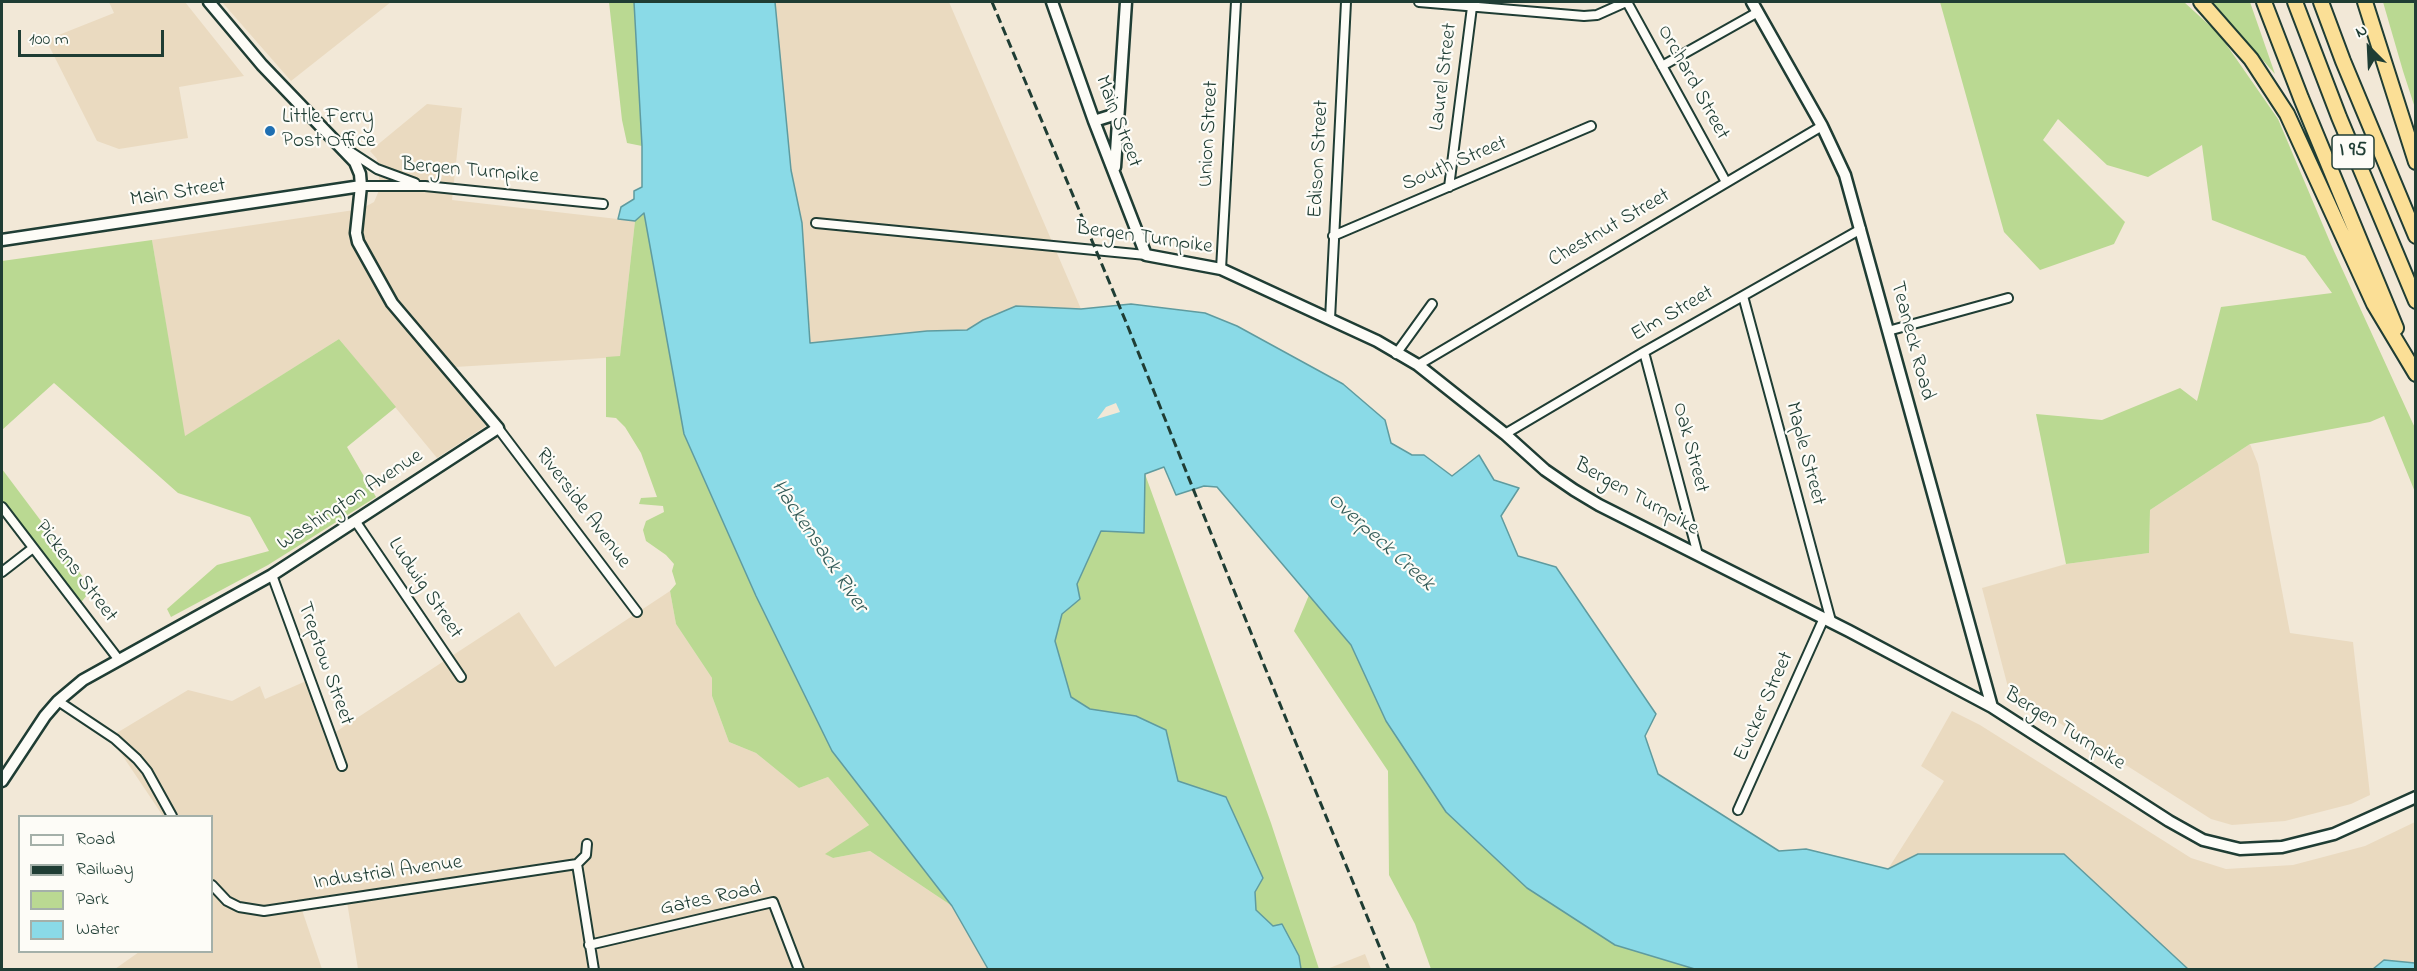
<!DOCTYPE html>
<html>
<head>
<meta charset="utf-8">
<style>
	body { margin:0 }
	#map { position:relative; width:2417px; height:971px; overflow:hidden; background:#f2e8d7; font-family:"Indie Flower",sans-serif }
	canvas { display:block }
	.frame { position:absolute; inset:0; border:3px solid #1f3d34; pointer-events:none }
	.legend { position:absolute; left:18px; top:815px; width:195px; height:138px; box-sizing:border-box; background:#fdfcf7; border:2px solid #a4b0a9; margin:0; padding:8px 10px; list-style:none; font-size:18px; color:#1f3d34 }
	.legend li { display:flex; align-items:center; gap:12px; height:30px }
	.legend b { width:30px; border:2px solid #a4b0a9 }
	.north { position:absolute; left:2339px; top:18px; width:60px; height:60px; -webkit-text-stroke:4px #fdfcf7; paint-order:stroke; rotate:336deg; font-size:16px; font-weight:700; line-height:24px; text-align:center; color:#1f3d34 }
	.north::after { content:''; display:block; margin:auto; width:21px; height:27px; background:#1f3d34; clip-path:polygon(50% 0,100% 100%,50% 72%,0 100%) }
	.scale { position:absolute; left:18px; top:30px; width:146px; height:27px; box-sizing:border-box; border:3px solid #1f3d34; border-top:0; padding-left:8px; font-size:18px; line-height:21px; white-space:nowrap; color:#1f3d34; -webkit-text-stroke:4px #fdfcf7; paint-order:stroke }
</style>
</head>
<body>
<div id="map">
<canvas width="2417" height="971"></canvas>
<div class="frame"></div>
<ul class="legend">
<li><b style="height:8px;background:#fdfcf7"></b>Road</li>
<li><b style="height:8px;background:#1f3d34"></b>Railway</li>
<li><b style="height:16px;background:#bad992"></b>Park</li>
<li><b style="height:16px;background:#8adae7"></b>Water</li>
</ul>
<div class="north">N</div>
<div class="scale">100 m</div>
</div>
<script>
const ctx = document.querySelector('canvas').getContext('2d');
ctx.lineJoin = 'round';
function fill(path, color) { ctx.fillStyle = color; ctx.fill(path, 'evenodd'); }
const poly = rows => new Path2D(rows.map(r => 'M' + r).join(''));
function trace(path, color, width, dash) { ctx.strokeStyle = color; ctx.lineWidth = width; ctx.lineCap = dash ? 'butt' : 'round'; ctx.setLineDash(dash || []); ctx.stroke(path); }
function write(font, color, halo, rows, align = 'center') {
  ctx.font = font + ' "Indie Flower",sans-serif'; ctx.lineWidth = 4.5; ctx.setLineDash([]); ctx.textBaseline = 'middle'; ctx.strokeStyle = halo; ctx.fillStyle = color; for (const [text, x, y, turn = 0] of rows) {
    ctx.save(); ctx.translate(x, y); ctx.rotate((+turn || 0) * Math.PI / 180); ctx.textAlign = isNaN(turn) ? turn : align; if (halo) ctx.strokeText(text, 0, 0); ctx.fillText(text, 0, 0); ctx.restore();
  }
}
fill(poly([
	[109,2,185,2,244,76,179,87,188,138,119,149,97,141,46,40,114,13],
	[222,2,391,2,291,81],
	[775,2,949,2,1081,309,1016,306,983,320,967,330,927,331,810,343,802,224,791,170],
	[427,104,462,108,452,200,635,221,620,357,455,367,445,376,486,426,437,458,339,339,184,437,152,240,361,209,374,202,380,188,377,159,370,151],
	[2250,444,2258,464,2290,633,2353,642,2370,795,2351,804,2285,821,2232,825,2211,819,2009,691,1982,588,2066,564,2149,553,2150,510],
	[670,591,676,624,712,678,712,696,729,742,756,753,799,788,828,777,869,825,826,854,833,858,870,851,952,906,988,969,358,969,347,902,302,910,322,969,115,969,139,952,212,952,212,816,163,816,110,737,188,690,232,701,260,686,265,699,313,678,334,733,519,612,555,667],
	[1952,711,1980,725,2191,858,2226,869,2293,865,2365,846,2415,822,2415,963,2384,960,2373,970,2188,969,2064,854,1888,869,1944,781,1921,766],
	[1365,954,1371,969,1327,969]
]), '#eadac0');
fill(poly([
	[609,2,634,2,642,146,627,143,622,120],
	[1940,2,2184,2,2219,34,2278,119,2333,249,2415,428,2415,492,2384,416,2370,422,2250,444,2150,510,2149,553,2066,564,2036,414,2102,420,2180,388,2197,401,2221,307,2332,293,2305,256,2212,220,2202,145,2148,177,2107,165,2058,119,2043,140,2125,222,2114,244,2040,270,2004,232],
	[2209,2,2250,2,2275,74,2224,16],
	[2383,2,2415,2,2415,108,2403,71],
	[644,212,684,434,756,596,832,751,952,906,870,851,833,858,825,854,869,825,828,777,799,788,756,753,729,742,712,696,712,678,676,624,670,591,676,584,672,571,674,564,666,555,646,541,643,530,646,521,664,512,663,506,639,504,641,498,657,497,641,453,625,427,616,418,606,417,606,357,620,356,635,221],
	[152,240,185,436,339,339,396,407,347,447,376,497,268,565,171,617,167,609,217,565,269,551,250,517,178,493,54,383,2,430,2,261],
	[2,469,92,589,78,606,2,506],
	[1145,474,1271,823,1319,969,1301,969,1299,956,1256,910,1255,892,1227,798,1178,781,1136,716,1090,709,1071,697,1055,641,1062,614,1080,599,1077,584,1101,531,1144,533],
	[1309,595,1351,645,1386,721,1615,945,1697,969,1431,969,1415,924,1389,875,1388,771,1294,631]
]), '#bad992');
const water = poly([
	[634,2,775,2,791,170,802,223,810,343,927,331,967,330,983,320,1016,306,1081,309,1131,304,1205,313,1237,326,1343,384,1385,420,1391,443,1412,455,1424,455,1452,476,1479,455,1494,480,1519,488,1501,516,1518,556,1556,567,1656,714,1645,736,1658,774,1779,851,1806,849,1888,869,1918,854,2064,854,2188,969,1698,970,1615,945,1527,888,1446,812,1386,721,1351,645,1217,487,1204,486,1176,495,1164,467,1145,474,1144,533,1101,531,1077,584,1080,599,1062,614,1055,641,1071,697,1090,709,1136,716,1166,730,1178,781,1226,797,1263,878,1255,892,1256,910,1273,926,1282,924,1299,956,1301,969,988,969,952,906,832,751,756,596,684,434,644,213,635,221,618,219,621,207,634,199,634,191,642,187,642,146,634,2],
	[2384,960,2415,963,2415,969,2373,969,2384,960]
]);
fill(water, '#8adae7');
trace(water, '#5f9b9f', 1.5);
fill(poly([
	[1116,403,1120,412,1097,419,1106,407]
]), '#f2e8d7');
const street = poly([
	[1419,2,1584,16,1597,15,1626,2],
	[1627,2,1726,182],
	[1662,66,1758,12],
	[351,152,377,169,415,183],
	[361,186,425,186,603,204],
	[1449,187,1472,7],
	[816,223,1146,255],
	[1333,236,1591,126],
	[1221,269,1236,2],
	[1743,296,1831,621],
	[1330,319,1346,2],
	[1888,331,2008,298],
	[1644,352,1698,555],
	[1396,354,1432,304],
	[1418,365,1822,126],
	[498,428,637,612],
	[1505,434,1644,352,1861,229],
	[2,507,119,660],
	[356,522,461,677],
	[2,572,33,548],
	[272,575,342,766],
	[58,701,115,739,137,759,147,771,172,816],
	[1738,810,1824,618],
	[577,864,594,970],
	[212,885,227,901,239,907,264,911,577,864,586,855,587,844],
	[589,945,773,902,799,970]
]);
const secondary = poly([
	[1052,2,1094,121,1146,255,1221,269,1377,341,1418,365,1505,434,1545,470,1574,490,1599,505,1849,631,1992,707,2169,821,2203,840,2240,849,2282,847,2334,834,2416,797],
	[1752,2,1822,126,1845,175,1992,707],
	[1094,121,1110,116,1118,108],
	[1115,167,1126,2],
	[2,240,361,186],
	[2,781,45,716,58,701,83,680,272,575,498,428,392,303,358,242,356,233,361,186,360,174,355,162,262,65,209,2]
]);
const highway = poly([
	[2201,2,2251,59,2287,114,2374,304,2416,374],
	[2264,2,2301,98,2396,328],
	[2295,2,2339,117,2416,301],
	[2321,2,2343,61,2416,236],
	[2365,2,2416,162]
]);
trace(street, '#1f3d34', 12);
trace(secondary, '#1f3d34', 15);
trace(highway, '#1f3d34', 18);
trace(street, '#fdfcf7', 8);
trace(secondary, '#fdfcf7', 10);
trace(highway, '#fbdf96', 14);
trace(poly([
	[992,2,1126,322,1266,670,1389,970]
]), '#1f3d34', 3, [9, 4.5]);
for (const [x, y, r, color] of [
	[270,131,6,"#1f6fb2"]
]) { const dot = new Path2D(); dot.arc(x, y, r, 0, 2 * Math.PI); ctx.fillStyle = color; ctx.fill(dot); trace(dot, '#fdfcf7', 2); }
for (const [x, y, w] of [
	[2353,152,42]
]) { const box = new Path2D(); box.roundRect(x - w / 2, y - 17, w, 34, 4.5); ctx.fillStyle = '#fdfcf7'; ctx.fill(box); trace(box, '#1f3d34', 1.5); }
write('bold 20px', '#1f3d34', null, [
	["I 95",2353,152]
]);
write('21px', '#1f3d34', '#fdfcf7', [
	["Laurel Street",1445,77,-83],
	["Orchard Street",1692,83,61],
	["Main Street",1117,122,69],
	["Union Street",1210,134,-87],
	["Edison Street",1320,159,-87],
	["South Street",1455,165,-23],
	["Bergen Turnpike",470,172,5],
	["Main Street",178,194,-9],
	["Chestnut Street",1610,229,-30],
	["Bergen Turnpike",1144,239,8],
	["Elm Street",1673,315,-30],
	["Teaneck Road",1911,341,75],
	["Oak Street",1689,448,75],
	["Maple Street",1804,454,75],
	["Bergen Turnpike",1636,498,29],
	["Washington Avenue",351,501,-33],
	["Riverside Avenue",582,509,53],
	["Pickens Street",75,572,53],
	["Ludwig Street",424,589,56],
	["Treptow Street",324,664,70],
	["Eucker Street",1765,707,-66],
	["Bergen Turnpike",2064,730,32],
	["Industrial Avenue",388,874,-8],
	["Gates Road",711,900,-12]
]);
write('21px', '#1f3d34', '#fdfcf7', [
	["Little Ferry",282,119],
	["Post Office",282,143]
], 'left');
write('italic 22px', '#345c58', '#fdfcf7', [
	["Overpeck Creek",1380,543,42],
	["Hackensack River",818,547,56]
]);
</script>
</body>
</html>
